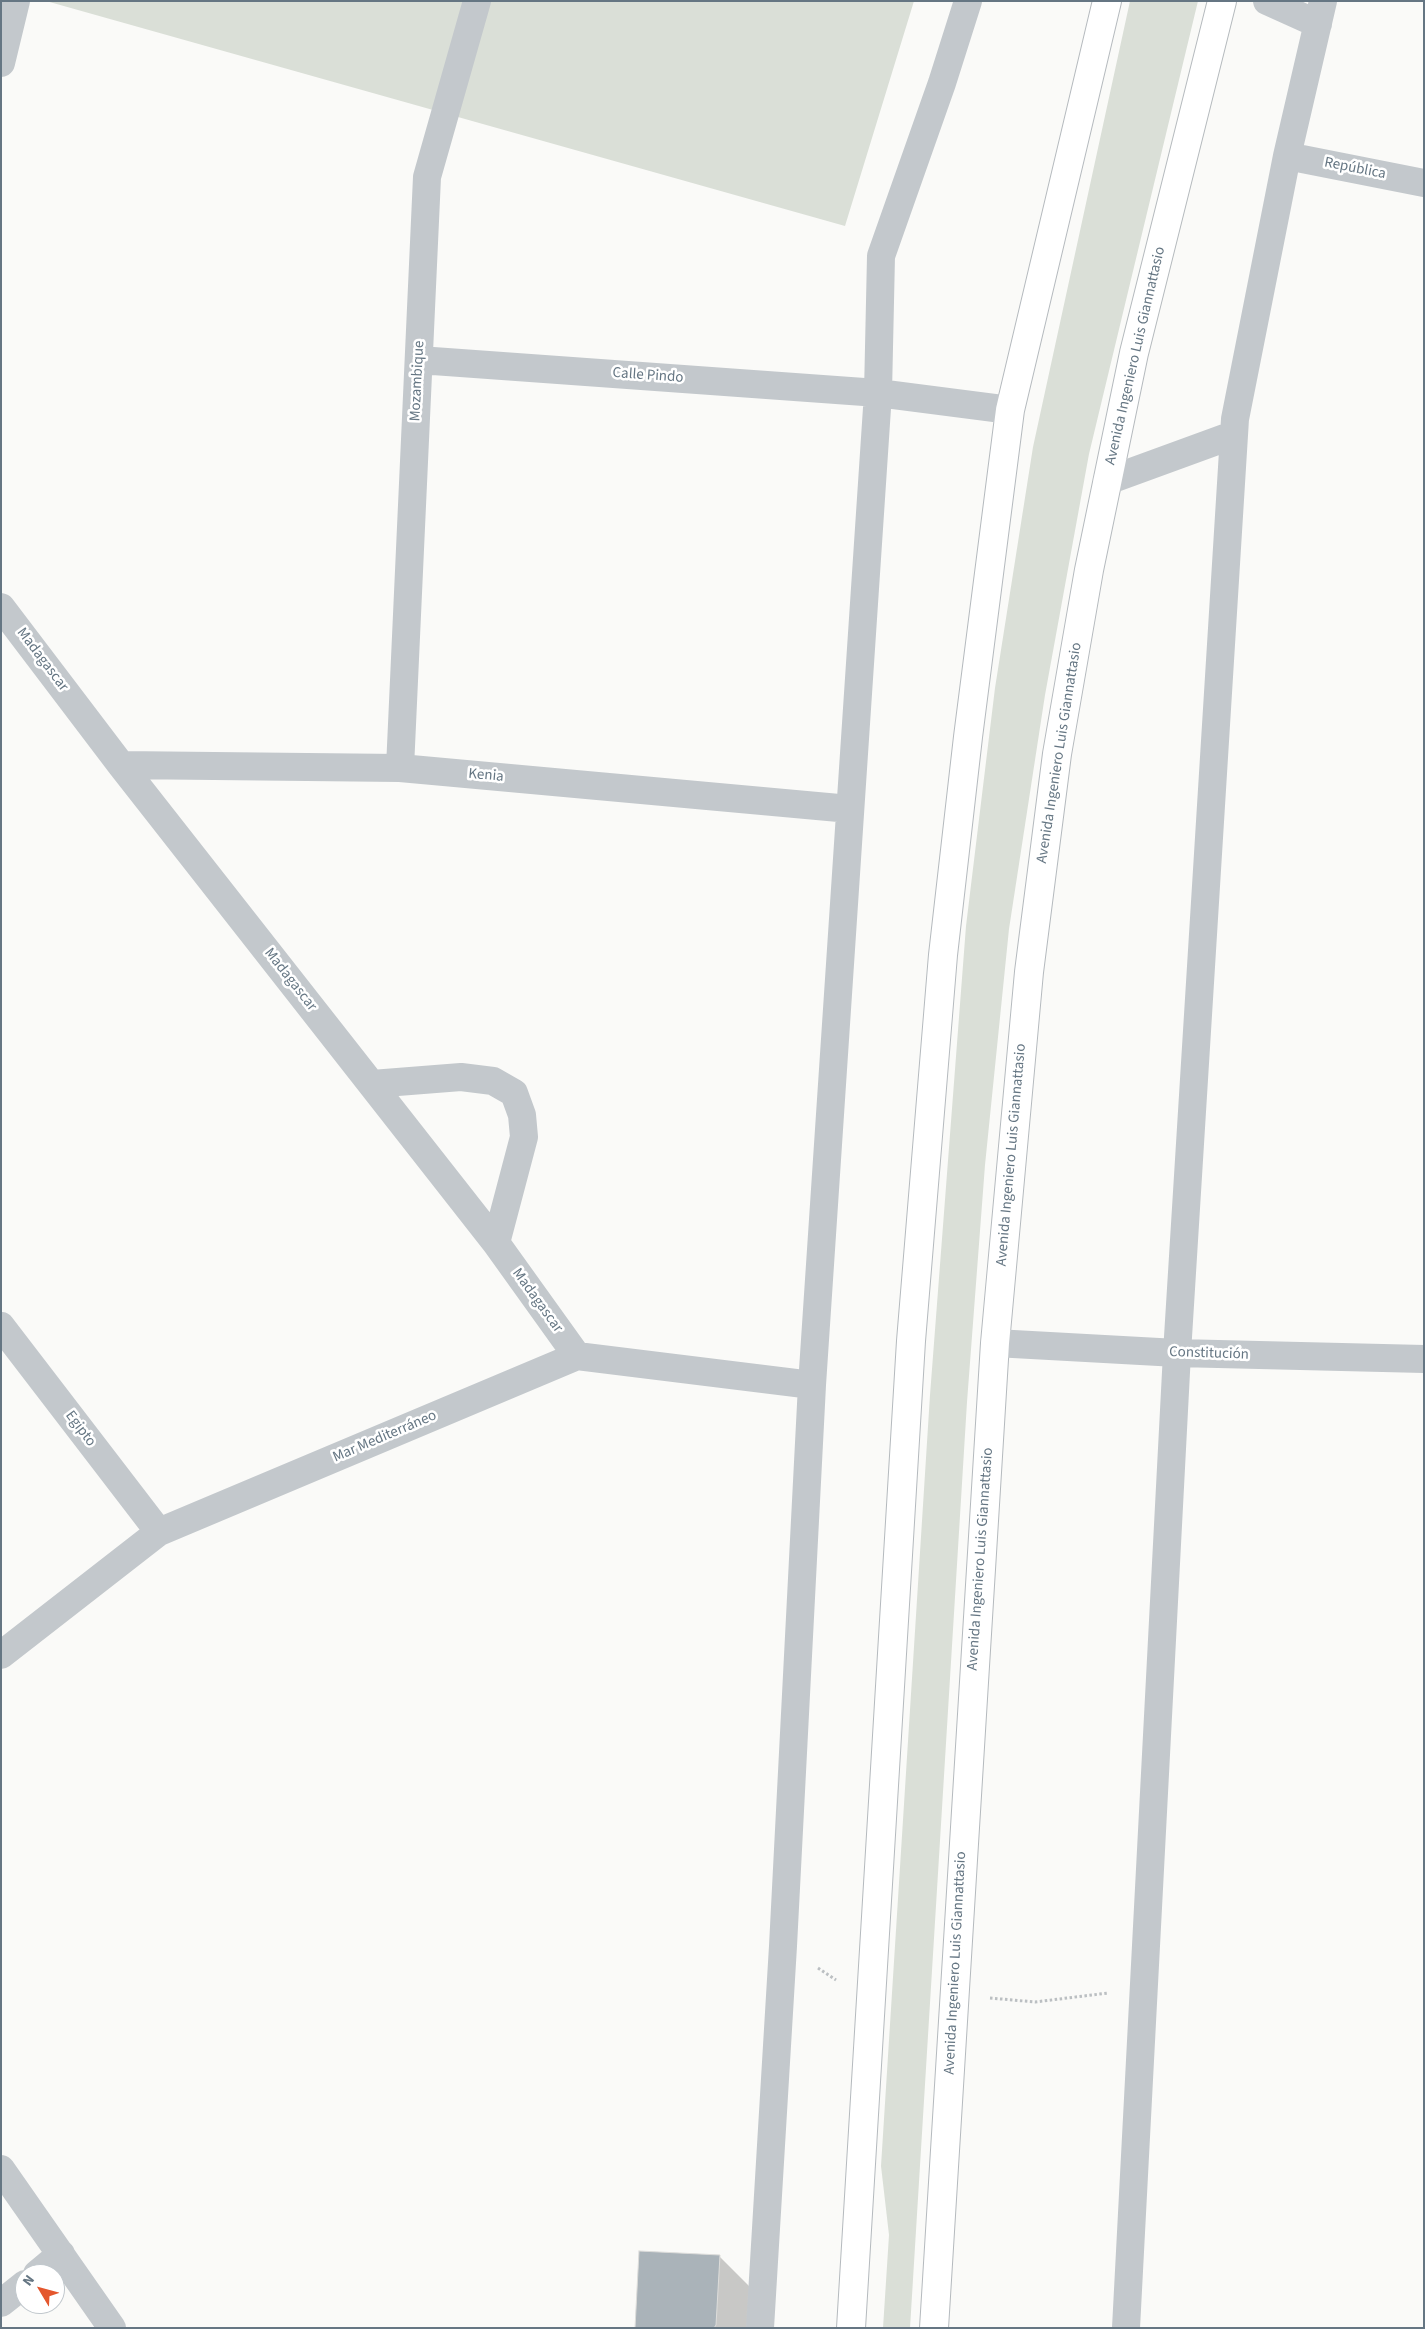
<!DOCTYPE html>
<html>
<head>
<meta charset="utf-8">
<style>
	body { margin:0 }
	#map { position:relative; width:1425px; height:2329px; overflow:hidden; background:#fafaf8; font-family:"Source Sans 3",sans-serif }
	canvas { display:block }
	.frame { position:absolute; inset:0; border:2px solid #657683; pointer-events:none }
	.north { position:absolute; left:15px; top:2264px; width:50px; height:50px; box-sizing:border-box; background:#fff; border:1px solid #c1c8cd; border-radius:50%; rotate:307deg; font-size:14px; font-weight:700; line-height:20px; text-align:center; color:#657683 }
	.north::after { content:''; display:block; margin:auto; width:18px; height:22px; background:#e4572e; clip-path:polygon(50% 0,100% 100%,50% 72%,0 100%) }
</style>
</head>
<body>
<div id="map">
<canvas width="1425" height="2329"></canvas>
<div class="frame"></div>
<div class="north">N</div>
</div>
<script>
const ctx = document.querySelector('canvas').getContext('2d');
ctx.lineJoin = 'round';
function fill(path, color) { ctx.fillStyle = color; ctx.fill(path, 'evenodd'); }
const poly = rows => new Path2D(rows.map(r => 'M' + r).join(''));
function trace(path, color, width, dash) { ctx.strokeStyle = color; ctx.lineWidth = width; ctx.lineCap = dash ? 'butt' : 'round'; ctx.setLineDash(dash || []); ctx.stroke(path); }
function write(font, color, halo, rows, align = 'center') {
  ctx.font = font + ' "Source Sans 3",sans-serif'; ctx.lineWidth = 5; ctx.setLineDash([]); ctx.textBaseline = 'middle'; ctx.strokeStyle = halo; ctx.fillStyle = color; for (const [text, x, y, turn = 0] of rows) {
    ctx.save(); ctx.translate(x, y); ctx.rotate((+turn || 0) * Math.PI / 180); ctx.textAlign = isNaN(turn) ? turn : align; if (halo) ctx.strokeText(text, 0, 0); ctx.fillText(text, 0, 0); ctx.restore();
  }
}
fill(poly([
	[46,1,914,1,845,226],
	[1130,1,1198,1,1089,454,1045,695,1009,929,985,1165,967,1402,910,2328,883,2328,889,2235,881,2166,930,1395,966,926,995,688,1033,447]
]), '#dadfd7');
fill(poly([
	[720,2257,750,2287,747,2328,636,2328]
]), '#0003');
const building = poly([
	[639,2251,720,2255,716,2325,714,2328,635,2328,639,2251]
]);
fill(building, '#aab3b9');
trace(building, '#dcdcda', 1);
const primary = poly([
	[851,2328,911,1341,943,955,968,737,1010,410,1107,1],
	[934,2328,995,1343,1029,972,1057,754,1089,570,1134,353,1222,1]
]);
trace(primary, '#b5babe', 30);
trace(poly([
	[818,1968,836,1980],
	[990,1998,1035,2002,1108,1993]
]), '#bbbfc2', 3, [2.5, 2.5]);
trace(poly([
	[1267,1,1318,24],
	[1,63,16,1],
	[1287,156,1424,183],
	[419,360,878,393,1010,410],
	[1107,481,1233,435],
	[1,607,121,765,496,1243,577,1356],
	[121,765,400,768,850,809],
	[400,768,427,177,477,1],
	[372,1084,461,1077,493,1081,514,1093,522,1115,524,1137,496,1243],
	[1,1326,159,1532],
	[995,1343,1177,1353,1424,1359],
	[1,1655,159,1532,577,1356,812,1385],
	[1,2169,112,2328],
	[37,2274,61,2254],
	[1,2303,25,2284],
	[760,2328,783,1946,812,1385,878,393,881,256,942,83,968,1],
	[1126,2328,1177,1353,1235,419,1287,156,1323,1]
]), '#c3c8cc', 28);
trace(primary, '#fff', 28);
write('15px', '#657683', '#fff', [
	["República",1355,169,11],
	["Avenida Ingeniero Luis Giannattasio",1136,356,-77],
	["Calle Pindo",648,376,4],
	["Mozambique",418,381,-87],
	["Madagascar",42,660,53],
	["Avenida Ingeniero Luis Giannattasio",1060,753,-81],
	["Kenia",486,776,5],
	["Madagascar",290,980,52],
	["Avenida Ingeniero Luis Giannattasio",1012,1155,-85],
	["Madagascar",537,1301,54],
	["Constitución",1209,1354,2],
	["Egipto",80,1429,53],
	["Mar Mediterráneo",385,1437,-23],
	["Avenida Ingeniero Luis Giannattasio",981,1559,-86],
	["Avenida Ingeniero Luis Giannattasio",956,1963,-87]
]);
</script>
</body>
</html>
